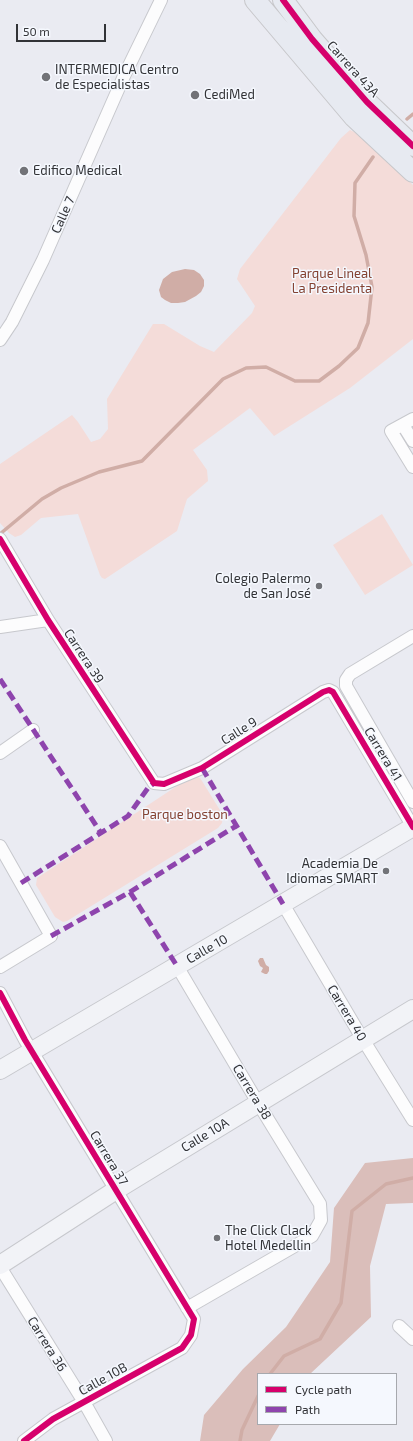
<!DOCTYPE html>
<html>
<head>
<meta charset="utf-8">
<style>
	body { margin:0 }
	#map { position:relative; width:413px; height:1441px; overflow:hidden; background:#eaebf2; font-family:"Exo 2",sans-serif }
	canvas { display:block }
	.legend { position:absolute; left:257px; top:1373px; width:140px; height:52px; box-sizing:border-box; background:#f5f8fe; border:1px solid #a7a9ae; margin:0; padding:5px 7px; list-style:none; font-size:12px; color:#323337 }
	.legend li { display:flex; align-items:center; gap:8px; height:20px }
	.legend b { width:20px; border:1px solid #a7a9ae }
	.scale { position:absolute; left:16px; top:24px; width:90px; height:18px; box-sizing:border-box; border:2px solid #323337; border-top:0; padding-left:5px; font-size:12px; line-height:14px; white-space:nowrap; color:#323337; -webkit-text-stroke:3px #f5f8fe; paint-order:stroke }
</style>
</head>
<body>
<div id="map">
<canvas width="413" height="1441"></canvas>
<ul class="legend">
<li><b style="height:5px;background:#d6006c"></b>Cycle path</li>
<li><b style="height:5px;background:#8e44ad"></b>Path</li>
</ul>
<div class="scale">50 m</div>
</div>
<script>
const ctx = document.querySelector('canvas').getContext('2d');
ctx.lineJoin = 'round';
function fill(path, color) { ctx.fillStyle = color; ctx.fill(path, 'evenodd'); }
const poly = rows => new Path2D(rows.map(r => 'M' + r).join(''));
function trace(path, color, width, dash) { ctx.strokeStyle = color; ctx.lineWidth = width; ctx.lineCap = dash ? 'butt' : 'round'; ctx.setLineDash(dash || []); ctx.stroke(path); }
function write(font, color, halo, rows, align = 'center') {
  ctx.font = font + ' "Exo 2",sans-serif'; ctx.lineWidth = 3; ctx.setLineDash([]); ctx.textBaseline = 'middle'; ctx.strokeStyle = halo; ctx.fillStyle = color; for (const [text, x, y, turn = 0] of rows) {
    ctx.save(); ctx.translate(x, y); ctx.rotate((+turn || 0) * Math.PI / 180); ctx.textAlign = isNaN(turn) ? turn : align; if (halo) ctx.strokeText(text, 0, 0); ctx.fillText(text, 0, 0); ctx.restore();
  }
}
fill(poly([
	[350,130,365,137,413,185,413,339,350,388,274,436,250,408,193,450,207,470,208,481,187,499,177,531,105,579,102,578,100,575,78,514,41,518,21,535,15,537,9,533,0,523,0,464,72,415,78,422,91,442,100,439,108,429,107,399,153,324,164,324,200,346,214,352,252,313,255,306,237,279,240,269,341,138],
	[382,514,413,565,365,595,333,545],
	[196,776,200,778,202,781,223,815,222,823,218,828,67,921,63,922,55,917,36,885,37,878,177,786,191,777]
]), '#f4dcd9');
fill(poly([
	[413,1158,413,1203,386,1204,370,1266,371,1317,310,1374,258,1374,258,1424,280,1424,270,1441,200,1441,204,1415,243,1369,286,1327,330,1262,334,1208,365,1163]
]), '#dabeba');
fill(poly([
	[185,269,194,270,200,274,204,280,204,286,201,292,196,296,185,302,178,303,171,303,165,300,161,297,159,290,163,279,172,272],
	[260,958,263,958,266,965,269,967,269,971,267,974,265,974,261,972,263,968,260,966,258,961]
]), '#d0ada6');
trace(poly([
	[407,119,413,114],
	[0,534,42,499,61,488,99,472,142,461,223,379,246,368,266,367,295,381,319,381,339,366,358,348,368,323,372,287,366,255,354,216,355,183,373,157],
	[270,1374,284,1356,320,1339,341,1303,352,1211,386,1184,413,1178],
	[240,1441,242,1430,258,1396]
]), '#d0ada6', 3.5);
const minor = poly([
	[0,340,12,322,43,260,124,76,161,0],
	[413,419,391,431,413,467],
	[403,425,413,441],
	[0,539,48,620,154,783,164,784,202,768,323,692,329,690,333,692,413,827],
	[0,627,48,620],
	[413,636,350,674,346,680,346,686,413,802],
	[0,753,33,730],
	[0,846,51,936,0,967],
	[283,904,359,1033,413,1120],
	[177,966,258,1103,320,1204,321,1220,312,1236,187,1308],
	[0,993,25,1040,194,1319,191,1335,182,1348,53,1419,24,1441],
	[0,1267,84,1402,106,1441],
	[399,1326,413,1339]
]);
const secondary = poly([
	[0,1070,413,827],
	[0,1265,116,1190,413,1009]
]);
const primary = poly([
	[255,0,354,117,413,172],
	[283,0,312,39,367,102,413,146]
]);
trace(minor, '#c7c8cd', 14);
trace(secondary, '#c7c8cd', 20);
trace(primary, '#c7c7ca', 22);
trace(minor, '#fcfcfd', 12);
trace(secondary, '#f2f3f7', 18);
trace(primary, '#e7eaf1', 20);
trace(poly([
	[0,679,101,833],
	[202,768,283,904],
	[21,883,128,816,148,788,154,783],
	[130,892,177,966],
	[51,936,130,892,236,826]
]), '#8e44ad', 5, [10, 5]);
trace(poly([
	[283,0,312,39,367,102,413,146],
	[0,539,48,620,154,783,164,784,202,768,323,692,329,690,333,692,413,827],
	[0,993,25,1040,194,1319,191,1335,182,1348,53,1419,24,1441]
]), '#d6006c', 6);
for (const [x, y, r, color] of [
	[46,77,5,"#727378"],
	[195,95,5,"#727378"],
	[24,171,5,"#727378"],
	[319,586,4,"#727378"],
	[386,871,4,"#727378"],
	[217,1238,4,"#727378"]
]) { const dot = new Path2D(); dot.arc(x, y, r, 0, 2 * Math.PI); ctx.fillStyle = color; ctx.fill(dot); trace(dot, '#f5f8fe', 1.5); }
write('13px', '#323337', '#f5f8fe', [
	["Carrera 43A",353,69,48],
	["Calle 7",63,215,-66],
	["Carrera 39",84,656,57],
	["Calle 9",239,731,-32],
	["Carrera 41",383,754,59],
	["Calle 10",207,949,-30],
	["Carrera 40",347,1013,59],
	["Carrera 38",252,1092,59],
	["Calle 10A",205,1135,-31],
	["Carrera 37",109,1158,59],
	["Carrera 36",47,1344,58],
	["Calle 10B",103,1379,-29]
]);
write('13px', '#323337', '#f5f8fe', [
	["INTERMEDICA Centro",55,70],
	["de Especialistas",55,85],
	["CediMed",204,95],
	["Edifico Medical",33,171],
	["Colegio Palermo",311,579,"right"],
	["de San José",311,594,"right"],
	["Academia De",378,864,"right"],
	["Idiomas SMART",378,879,"right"],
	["The Click Clack",225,1231],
	["Hotel Medellin",225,1246]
], 'left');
write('13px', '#844232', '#f5f8fe', [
	["Parque Lineal",332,274],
	["La Presidenta",332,289],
	["Parque boston",185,815]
]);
</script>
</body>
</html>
